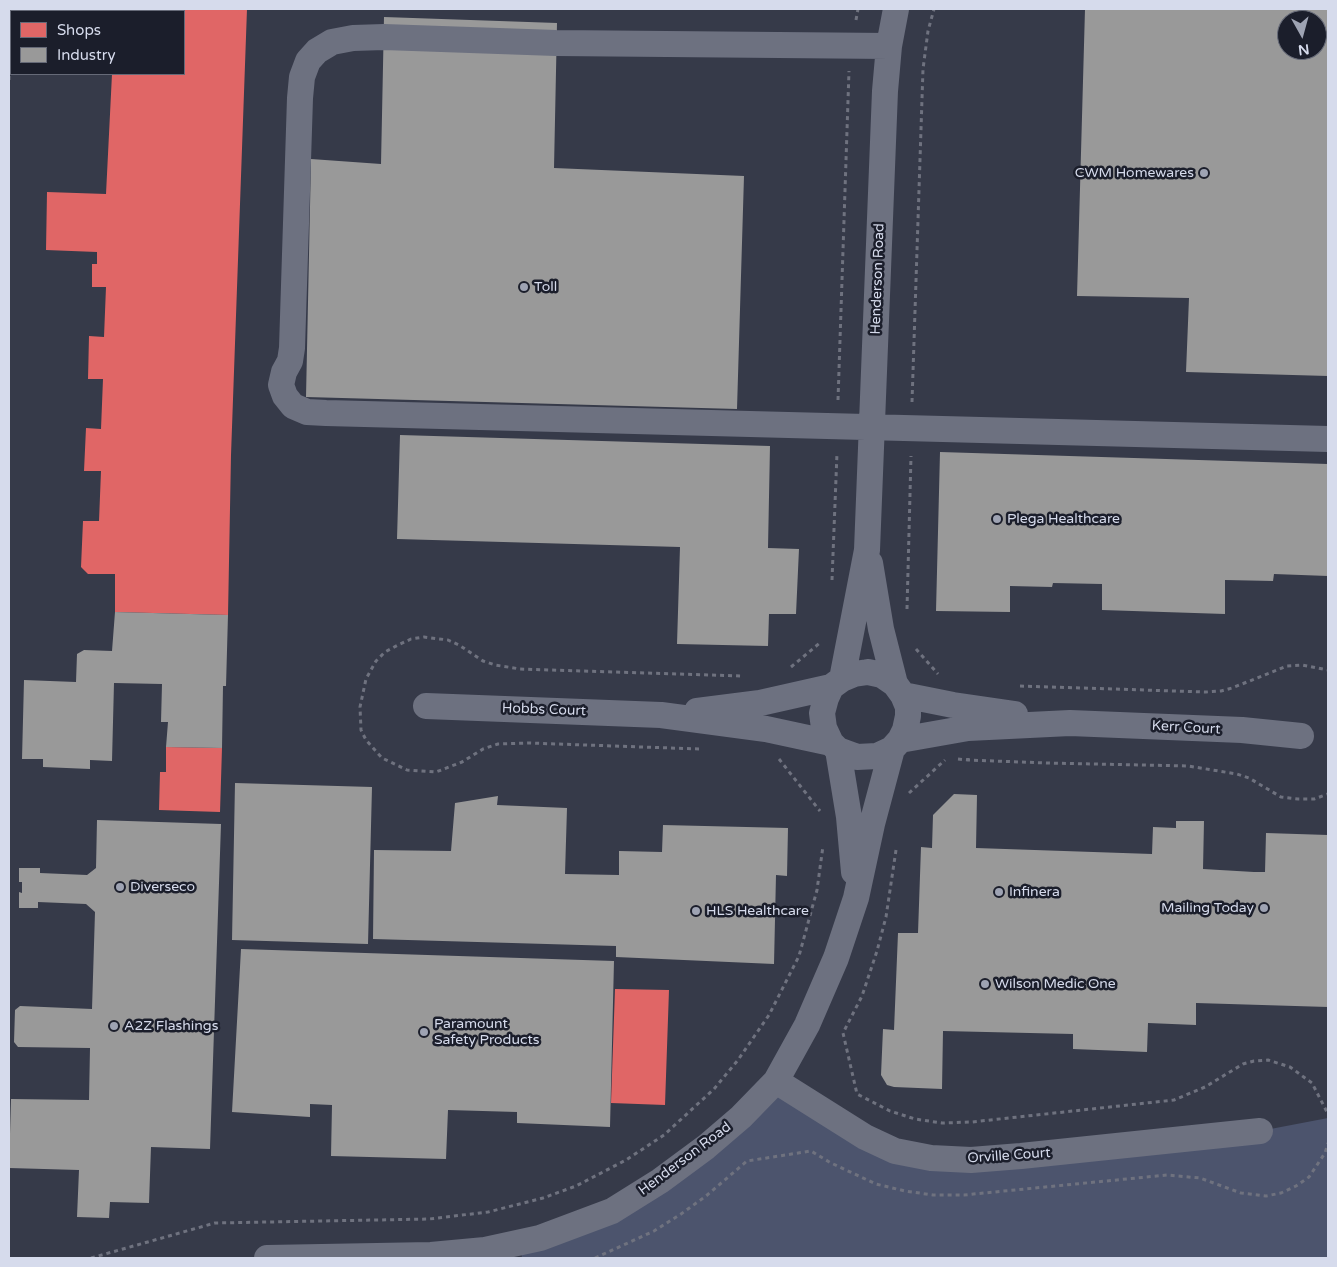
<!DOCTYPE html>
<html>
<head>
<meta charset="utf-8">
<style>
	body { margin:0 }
	#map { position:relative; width:1337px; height:1267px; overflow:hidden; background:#363a49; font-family:"Varela Round",sans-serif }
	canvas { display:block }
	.frame { position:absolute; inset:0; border:10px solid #d6dbec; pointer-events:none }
	.legend { position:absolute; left:10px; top:10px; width:175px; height:65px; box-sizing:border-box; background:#1b1e2b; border:1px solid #666a78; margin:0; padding:6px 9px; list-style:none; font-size:15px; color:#d6dbec }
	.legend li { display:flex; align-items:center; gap:10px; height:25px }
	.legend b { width:25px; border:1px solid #666a78 }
	.north { position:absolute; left:1277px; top:10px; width:50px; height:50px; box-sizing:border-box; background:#1b1e2b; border:1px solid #666a78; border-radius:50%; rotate:173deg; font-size:14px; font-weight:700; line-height:20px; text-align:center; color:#d6dbec }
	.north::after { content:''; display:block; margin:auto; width:18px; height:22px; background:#9ea3b3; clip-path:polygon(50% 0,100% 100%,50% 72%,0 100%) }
</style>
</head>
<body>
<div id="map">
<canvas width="1337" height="1267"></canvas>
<div class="frame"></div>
<ul class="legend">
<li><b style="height:14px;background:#e06666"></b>Shops</li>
<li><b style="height:14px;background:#999"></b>Industry</li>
</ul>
<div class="north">N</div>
</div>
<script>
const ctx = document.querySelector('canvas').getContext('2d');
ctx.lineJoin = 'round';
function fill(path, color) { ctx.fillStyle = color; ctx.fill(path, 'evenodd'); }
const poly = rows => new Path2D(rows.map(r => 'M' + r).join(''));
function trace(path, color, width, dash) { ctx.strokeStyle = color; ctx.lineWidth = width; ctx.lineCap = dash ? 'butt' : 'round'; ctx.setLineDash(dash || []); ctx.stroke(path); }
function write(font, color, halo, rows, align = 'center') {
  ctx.font = font + ' "Varela Round",sans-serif'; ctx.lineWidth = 5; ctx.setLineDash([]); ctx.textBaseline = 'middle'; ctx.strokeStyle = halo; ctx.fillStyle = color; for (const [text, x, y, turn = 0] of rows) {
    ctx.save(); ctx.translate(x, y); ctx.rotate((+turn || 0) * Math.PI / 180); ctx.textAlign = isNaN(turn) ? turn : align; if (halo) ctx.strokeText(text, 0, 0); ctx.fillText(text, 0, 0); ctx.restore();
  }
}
fill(poly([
	[776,1081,931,1158,1260,1131,1328,1118,1328,1258,522,1258,520,1242,612,1211]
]), '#4c546d');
fill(poly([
	[50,9,247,9,231,455,228,615,115,612,115,574,88,574,81,567,83,521,99,521,101,471,84,471,86,428,101,429,103,379,88,379,89,336,104,337,106,287,92,287,92,264,97,264,97,252,46,250,47,192,106,194,112,74,184,74,184,11,49,11],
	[166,747,222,748,220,812,159,810,160,772,166,772],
	[615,989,669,990,665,1105,611,1103]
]), '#e06666');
fill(poly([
	[1085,9,1328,9,1328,376,1186,372,1189,298,1077,296],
	[1287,20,1317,20,1317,50,1287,50],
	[384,17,557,23,554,168,744,176,737,409,306,397,311,159,381,164],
	[400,435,770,446,768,548,799,549,796,614,769,614,768,646,677,644,680,547,397,539],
	[940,452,1328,464,1328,576,1274,574,1273,581,1225,580,1225,614,1102,610,1102,584,1053,583,1052,587,1010,586,1010,612,936,611],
	[115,612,228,615,226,686,223,686,222,748,166,747,168,722,161,722,162,684,114,683,112,761,90,760,90,769,43,767,43,759,22,759,24,680,76,682,77,654,84,650,112,651],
	[235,783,372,787,368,944,232,940],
	[954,794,977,795,976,848,1152,854,1153,827,1176,828,1176,821,1204,821,1203,869,1254,872,1265,872,1266,833,1328,835,1328,1007,1196,1003,1196,1025,1148,1023,1147,1052,1073,1049,1073,1034,943,1031,942,1089,894,1087,887,1085,881,1075,883,1029,894,1030,898,933,918,933,921,847,932,848,933,815],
	[498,796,497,805,567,808,565,874,619,875,619,851,662,852,663,825,788,828,787,876,776,875,774,964,616,957,616,946,373,939,374,850,451,851,455,803],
	[97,820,221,824,210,1149,151,1147,149,1203,110,1202,109,1218,77,1217,79,1170,9,1168,11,1099,89,1100,90,1048,18,1047,14,1042,15,1010,20,1006,92,1009,95,912,86,904,38,902,38,908,19,908,19,892,22,893,22,882,19,882,19,868,40,868,40,873,87,875,96,868],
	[241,949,614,961,610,1127,517,1123,517,1112,448,1110,446,1159,331,1156,332,1105,310,1104,310,1117,232,1112]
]), '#999');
trace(poly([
	[856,20,858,9],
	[9,80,10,9],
	[838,400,849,71],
	[912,402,923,69,928,31,934,9],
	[832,580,837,453],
	[907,609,911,456],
	[916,649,938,674],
	[791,667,821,642],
	[1020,686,1206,692,1221,691,1232,688,1287,666,1302,665,1328,670],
	[699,749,529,743,498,744,483,749,462,762,436,772,407,770,382,758,366,740,361,730,360,707,366,679,376,661,385,652,398,645,411,639,424,637,448,640,459,645,483,661,495,665,520,669,744,676],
	[968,758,968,760,1047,763,1188,766,1237,774,1249,778,1281,797,1298,799,1314,799,1328,794],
	[779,759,820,811],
	[958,759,968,760],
	[909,793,945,760],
	[896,850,886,917,877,951,862,996,843,1033,857,1094,890,1111,915,1119,942,1123,972,1122,1174,1100,1205,1087,1243,1064,1254,1061,1268,1060,1290,1067,1312,1083,1328,1114],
	[91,1258,215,1223,429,1219,488,1212,543,1198,576,1186,626,1160,664,1135,714,1089,738,1060,769,1015,799,956,817,890,823,846],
	[595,1258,654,1231,681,1214,706,1196,747,1161,811,1151,831,1163,876,1184,905,1191,933,1195,964,1195,1167,1175,1200,1178,1241,1193,1266,1196,1281,1193,1296,1186,1309,1177,1325,1153,1328,1143]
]), '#6f727f', 3, [4, 4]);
trace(poly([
	[889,46,556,43,384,37,353,38,332,42,317,51,308,61,302,77,300,98,292,348,290,361,284,372,281,385,285,396,293,406,307,412,326,413,1328,439],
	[870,563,881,629,895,684],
	[868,672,882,675,895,684,903,695,908,707,908,716,905,730,900,740,892,749,877,756,857,757,838,750,831,743,824,728,822,713,826,698,831,687,842,679,854,674,868,672],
	[842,679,867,550,885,91,889,46,896,9],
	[903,695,953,705,1015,714],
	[426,706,661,715,766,729,831,743],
	[697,711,760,703,831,687],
	[900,740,968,728,1070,723,1242,730,1301,736],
	[838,750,849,817,854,872],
	[776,1081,865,1137,895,1151,931,1158,971,1160,1021,1156,1260,1131],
	[267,1258,431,1255,485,1250,540,1238,612,1211,660,1181,706,1147,741,1117,776,1081,807,1025,836,958,856,898,872,824,892,749]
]), '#6d7180', 26);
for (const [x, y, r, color] of [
	[1204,173,5,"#9ea3b3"],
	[524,287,5,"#9ea3b3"],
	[997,519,5,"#9ea3b3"],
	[120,887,5,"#9ea3b3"],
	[999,892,5,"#9ea3b3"],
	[1264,908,5,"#9ea3b3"],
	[696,911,5,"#9ea3b3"],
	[985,984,5,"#9ea3b3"],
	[114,1026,5,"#9ea3b3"],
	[424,1032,5,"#9ea3b3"]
]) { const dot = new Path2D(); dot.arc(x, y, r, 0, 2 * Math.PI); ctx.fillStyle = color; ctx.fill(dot); trace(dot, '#1b1e2b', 2); }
write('14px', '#d6dbec', '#1b1e2b', [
	["CWM Homewares",1194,173,"right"],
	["Toll",534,287],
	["Plega Healthcare",1007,519],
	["Diverseco",130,887],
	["Infinera",1009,892],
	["Mailing Today",1254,908,"right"],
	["HLS Healthcare",706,911],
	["Wilson Medic One",995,984],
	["Paramount",434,1024],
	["Safety Products",434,1040],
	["A2Z Flashings",124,1026]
], 'left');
write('14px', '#d6dbec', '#1b1e2b', [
	["Henderson Road",878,279,-88],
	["Hobbs Court",544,710,2],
	["Kerr Court",1186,728,3],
	["Orville Court",1009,1156,-4],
	["Henderson Road",685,1159,-37]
]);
</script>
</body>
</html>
